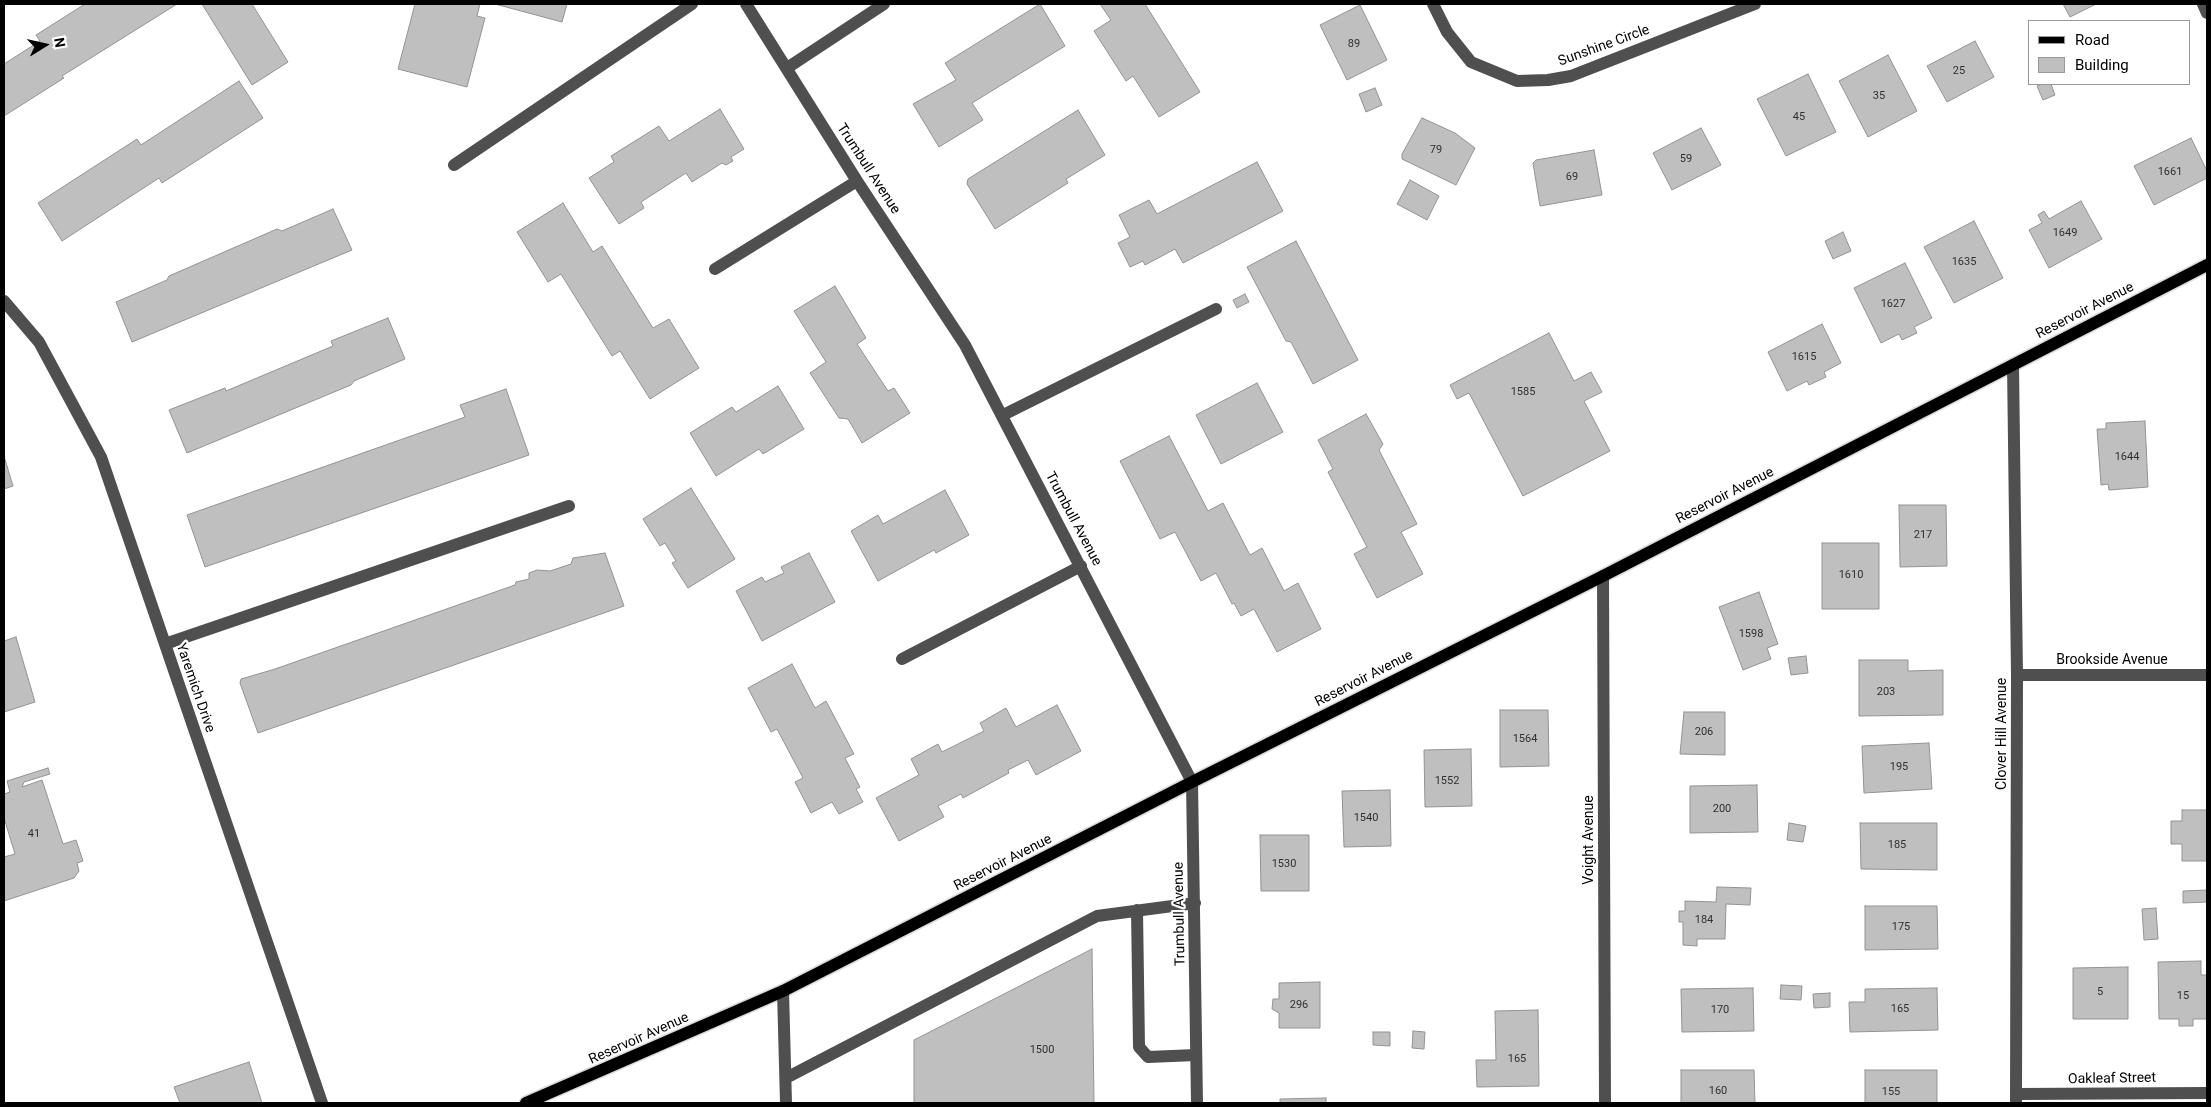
<!DOCTYPE html>
<html>
<head>
<meta charset="utf-8">
<style>
	body { margin:0 }
	#map { position:relative; width:2211px; height:1107px; overflow:hidden; background:#fff; font-family:Roboto,sans-serif }
	canvas { display:block }
	.frame { position:absolute; inset:0; border:5px solid #000; pointer-events:none }
	.legend { position:absolute; left:2028px; top:20px; width:162px; height:65px; box-sizing:border-box; background:#fff; border:1px solid #999; margin:0; padding:6px 9px; list-style:none; font-size:15px; color:#000 }
	.legend li { display:flex; align-items:center; gap:10px; height:25px }
	.legend b { width:25px; border:1px solid #999 }
	.north { position:absolute; left:20px; top:20px; width:50px; height:50px; -webkit-text-stroke:4px #fff; paint-order:stroke; rotate:80deg; font-size:14px; font-weight:700; line-height:20px; text-align:center; color:#000 }
	.north::after { content:''; display:block; margin:auto; width:18px; height:22px; background:#000; clip-path:polygon(50% 0,100% 100%,50% 72%,0 100%) }
</style>
</head>
<body>
<div id="map">
<canvas width="2211" height="1107"></canvas>
<div class="frame"></div>
<ul class="legend">
<li><b style="height:6px;background:#000"></b>Road</li>
<li><b style="height:14px;background:#bfbfbf"></b>Building</li>
</ul>
<div class="north">N</div>
</div>
<script>
const ctx = document.querySelector('canvas').getContext('2d');
ctx.lineJoin = 'round';
function fill(path, color) { ctx.fillStyle = color; ctx.fill(path, 'evenodd'); }
const poly = rows => new Path2D(rows.map(r => 'M' + r).join(''));
function trace(path, color, width, dash) { ctx.strokeStyle = color; ctx.lineWidth = width; ctx.lineCap = dash ? 'butt' : 'round'; ctx.setLineDash(dash || []); ctx.stroke(path); }
function write(font, color, halo, rows, align = 'center') {
  ctx.font = font + ' Roboto,sans-serif'; ctx.lineWidth = 4.5; ctx.setLineDash([]); ctx.textBaseline = 'middle'; ctx.strokeStyle = halo; ctx.fillStyle = color; for (const [text, x, y, turn = 0] of rows) {
    ctx.save(); ctx.translate(x, y); ctx.rotate((+turn || 0) * Math.PI / 180); ctx.textAlign = isNaN(turn) ? turn : align; if (halo) ctx.strokeText(text, 0, 0); ctx.fillText(text, 0, 0); ctx.restore();
  }
}
const building = poly([
	[85,4,177,4,62,76,64,78,4,116,4,64,40,41,36,35,85,4],
	[202,4,252,4,288,62,252,85,202,4],
	[415,4,480,4,477,16,485,18,467,87,398,69,415,4],
	[495,4,567,4,562,22,495,4],
	[1040,4,1065,46,972,103,983,120,939,147,913,104,956,80,945,63,1040,4],
	[1100,4,1145,4,1200,92,1159,117,1133,76,1126,81,1094,31,1111,20,1100,4],
	[2063,4,2096,4,2070,17,2063,4],
	[1360,5,1387,60,1347,80,1320,25,1360,5],
	[1975,41,1994,77,1947,102,1927,66,1975,41],
	[1888,55,1917,111,1868,137,1839,81,1888,55],
	[1808,74,1836,132,1786,156,1757,99,1808,74],
	[239,81,263,118,162,183,159,178,62,241,38,203,137,139,141,145,239,81],
	[2042,84,2051,84,2055,95,2043,100,2037,86,2042,84],
	[1375,88,1382,105,1366,112,1359,94,1375,88],
	[720,109,744,149,731,157,733,161,726,165,722,163,692,182,686,173,641,202,644,208,619,224,589,178,614,162,611,156,659,126,669,141,720,109],
	[1078,110,1105,155,1066,179,1068,183,995,229,967,184,968,179,1078,110],
	[1422,118,1455,133,1475,148,1456,185,1402,159,1402,154,1422,118],
	[1701,128,1721,165,1672,190,1653,153,1701,128],
	[2191,138,2207,171,2207,178,2154,205,2134,166,2191,138],
	[1594,150,1602,195,1540,206,1533,163,1536,160,1594,150],
	[1257,162,1283,211,1183,263,1175,249,1145,265,1143,261,1130,267,1118,243,1130,237,1119,215,1149,200,1157,214,1257,162],
	[1410,180,1439,196,1427,220,1397,204,1410,180],
	[2081,201,2102,239,2049,268,2029,230,2042,223,2038,215,2044,211,2049,219,2081,201],
	[563,203,593,252,602,246,653,328,669,319,699,368,650,399,620,351,612,356,561,274,548,282,517,232,563,203],
	[333,209,352,250,132,342,116,302,167,280,169,276,277,229,282,231,333,209],
	[1974,221,2003,278,1954,303,1924,247,1974,221],
	[1843,232,1851,251,1833,259,1825,241,1843,232],
	[1296,241,1358,360,1313,384,1291,342,1286,341,1247,267,1296,241],
	[1905,263,1932,318,1914,327,1917,333,1902,340,1899,334,1881,343,1854,288,1905,263],
	[835,286,866,338,857,344,888,391,894,388,910,413,862,443,848,419,839,418,810,373,826,362,794,311,835,286],
	[1245,294,1249,302,1237,308,1233,300,1245,294],
	[388,318,405,359,354,381,351,385,187,453,169,410,225,388,226,391,333,346,331,341,388,318],
	[1822,324,1841,363,1824,372,1826,377,1809,385,1807,381,1787,391,1768,352,1822,324],
	[1549,333,1574,381,1591,372,1602,392,1584,401,1610,451,1523,496,1469,393,1457,399,1450,385,1549,333],
	[1257,383,1283,432,1221,464,1196,415,1257,383],
	[778,386,804,429,763,454,759,449,716,476,690,433,732,407,736,412,778,386],
	[506,389,529,455,205,567,187,515,465,417,460,405,506,389],
	[1366,414,1383,444,1379,450,1417,524,1401,532,1423,574,1377,598,1354,554,1367,547,1328,472,1333,469,1318,440,1366,414],
	[2145,421,2148,487,2109,490,2108,484,2101,485,2097,429,2106,429,2106,423,2145,421],
	[1169,436,1208,511,1223,503,1250,555,1262,548,1284,591,1298,583,1321,629,1277,652,1254,609,1241,616,1234,603,1232,604,1216,573,1201,581,1175,532,1160,539,1120,461,1169,436],
	[4,456,13,486,4,489,4,456],
	[691,488,735,559,688,588,672,563,676,561,665,543,660,546,643,519,691,488],
	[945,490,969,535,936,553,934,550,878,581,851,531,878,515,883,524,945,490],
	[1899,505,1946,505,1947,566,1900,567,1899,505],
	[1822,543,1879,543,1879,609,1822,609,1822,543],
	[605,553,624,606,258,733,240,683,241,679,275,669,515,585,516,582,529,579,529,573,537,570,550,571,571,564,573,558,605,553],
	[809,553,835,602,762,641,736,591,762,577,765,582,784,573,781,567,809,553],
	[1759,592,1778,644,1767,648,1771,659,1743,670,1719,607,1759,592],
	[16,637,35,702,4,712,4,641,16,637],
	[1806,656,1808,673,1791,675,1788,658,1806,656],
	[1859,660,1908,660,1908,671,1943,670,1943,715,1859,716,1859,660],
	[792,664,815,708,826,701,854,754,845,758,860,787,856,789,863,802,839,814,832,802,811,813,795,782,803,778,777,729,771,732,748,688,792,664],
	[1057,705,1081,751,1036,775,1028,760,1008,770,1009,773,963,798,961,794,938,806,944,817,899,841,876,798,919,775,911,759,938,744,942,752,984,731,980,723,1006,708,1016,727,1057,705],
	[1500,710,1548,710,1549,766,1500,767,1500,710],
	[1684,712,1725,712,1725,755,1680,754,1684,712],
	[1929,743,1932,789,1864,793,1862,746,1929,743],
	[1471,749,1472,806,1425,807,1424,750,1471,749],
	[48,768,50,774,24,782,22,787,42,780,63,844,76,840,83,861,77,863,79,871,74,878,4,901,4,857,15,854,4,818,4,794,10,792,7,781,48,768],
	[1757,785,1758,832,1690,833,1690,786,1757,785],
	[1390,790,1391,846,1344,847,1342,791,1390,790],
	[2182,810,2207,810,2207,861,2182,861,2182,844,2171,844,2171,821,2182,821,2182,810],
	[1789,823,1806,826,1803,842,1787,840,1789,823],
	[1860,823,1937,823,1937,870,1861,869,1860,823],
	[1260,835,1309,835,1309,891,1261,891,1260,835],
	[1717,887,1751,888,1750,905,1726,904,1725,939,1697,939,1697,946,1683,945,1683,922,1679,922,1679,911,1685,911,1685,901,1716,902,1717,887],
	[2207,890,2207,902,2183,903,2183,891,2207,890],
	[1865,906,1937,906,1938,949,1865,950,1865,906],
	[2156,908,2158,939,2144,940,2142,909,2156,908],
	[1092,949,1094,1103,914,1103,914,1040,1092,949],
	[2201,961,2201,975,2207,975,2207,1019,2193,1019,2193,1026,2179,1026,2179,1019,2159,1019,2158,962,2201,961],
	[2128,967,2128,1019,2073,1019,2073,968,2128,967],
	[1320,982,1320,1028,1279,1028,1279,1013,1272,1009,1273,999,1279,999,1279,983,1320,982],
	[1781,985,1802,986,1801,1000,1780,999,1781,985],
	[1753,988,1754,1031,1682,1032,1681,989,1753,988],
	[1937,988,1938,1030,1850,1032,1849,1002,1865,1002,1865,989,1937,988],
	[1830,993,1830,1007,1814,1008,1813,994,1830,993],
	[1538,1010,1539,1086,1477,1087,1476,1060,1496,1060,1495,1011,1538,1010],
	[1413,1031,1425,1032,1424,1049,1412,1048,1413,1031],
	[1373,1032,1390,1032,1390,1046,1373,1045,1373,1032],
	[249,1062,262,1103,178,1103,180,1103,174,1087,249,1062],
	[1681,1070,1754,1070,1755,1103,1681,1103,1681,1070],
	[1865,1070,1937,1070,1937,1103,1865,1103,1865,1070],
	[1326,1098,1326,1103,1280,1103,1280,1099,1326,1098]
]);
fill(building, '#bfbfbf');
trace(building, '#939393', 1);
const major = poly([
	[526,1103,783,991,1192,782,1603,576,2207,265]
]);
trace(major, '#dbdbdb', 15);
trace(poly([
	[746,4,857,181,965,345,1192,782,1197,1103],
	[1433,4,1447,32,1471,62,1517,81,1548,80,1571,76,1755,4],
	[2203,4,2207,13],
	[787,68,884,4],
	[454,165,692,4],
	[715,269,857,181],
	[4,301,39,342,101,457,322,1103],
	[2013,365,2017,675,2016,1103],
	[1003,415,1216,309],
	[1603,576,1605,1103],
	[165,644,569,506],
	[902,659,1081,566],
	[2017,675,2207,675],
	[1137,910,1139,1047,1148,1057,1196,1055],
	[783,991,786,1103],
	[786,1078,1097,916,1195,903],
	[2016,1094,2207,1093]
]), '#4f4f4f', 12);
trace(major, '#000', 12);
write('11px', '#303030', null, [
	["89",1354,44],
	["25",1959,71],
	["35",1879,96],
	["45",1799,117],
	["79",1436,150],
	["59",1686,159],
	["1661",2170,172],
	["69",1572,177],
	["1649",2065,233],
	["1635",1964,262],
	["1627",1893,304],
	["1615",1804,357],
	["1585",1523,392],
	["1644",2127,457],
	["217",1923,535],
	["1610",1851,575],
	["1598",1751,634],
	["203",1886,692],
	["206",1704,732],
	["1564",1525,739],
	["195",1899,767],
	["1552",1447,781],
	["200",1722,809],
	["1540",1366,818],
	["41",34,834],
	["185",1897,845],
	["1530",1284,864],
	["184",1704,920],
	["175",1901,927],
	["5",2100,992],
	["15",2183,996],
	["296",1299,1005],
	["165",1900,1009],
	["170",1720,1010],
	["1500",1042,1050],
	["165",1517,1059],
	["160",1718,1091],
	["155",1891,1092]
]);
write('14px', '#000', '#fff', [
	["Sunshine Circle",1604,46,-20],
	["Trumbull Avenue",868,169,57],
	["Reservoir Avenue",2085,311,-27],
	["Reservoir Avenue",1725,496,-27],
	["Trumbull Avenue",1073,519,62],
	["Brookside Avenue",2112,660],
	["Reservoir Avenue",1364,679,-27],
	["Yaremich Drive",195,688,71],
	["Clover Hill Avenue",2002,734,-90],
	["Voight Avenue",1589,840,-90],
	["Reservoir Avenue",1003,863,-27],
	["Trumbull Avenue",1180,914,-91],
	["Reservoir Avenue",639,1039,-24],
	["Oakleaf Street",2112,1079,-1]
]);
</script>
</body>
</html>
